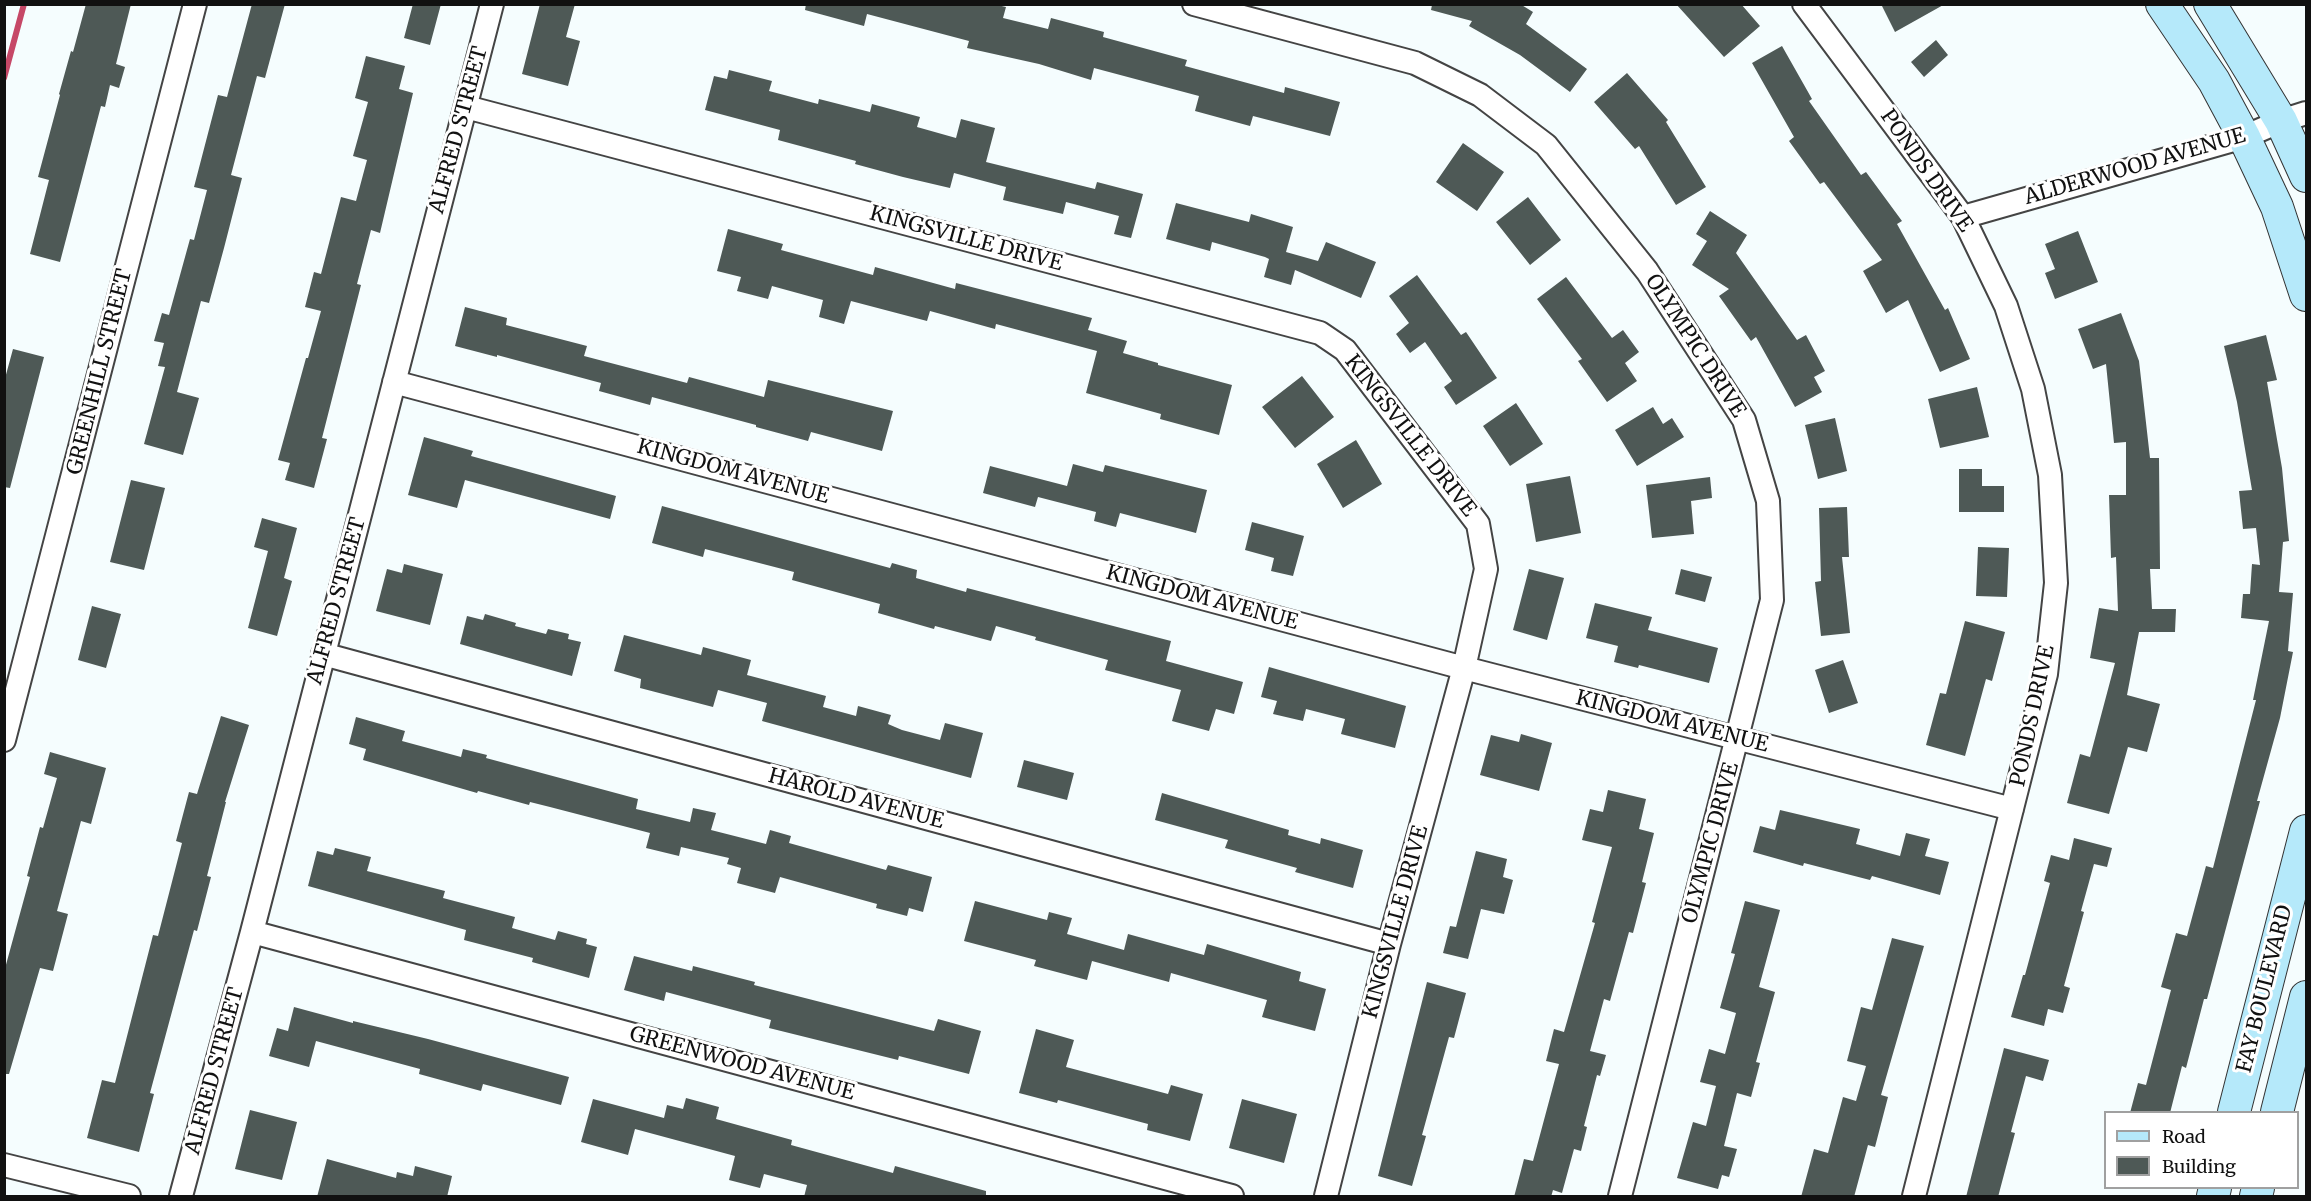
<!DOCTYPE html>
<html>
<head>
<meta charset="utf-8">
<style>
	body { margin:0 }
	#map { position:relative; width:2311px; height:1201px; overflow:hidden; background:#f5fdfe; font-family:Merriweather,serif }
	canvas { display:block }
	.frame { position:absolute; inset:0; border:6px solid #111; pointer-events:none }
	.legend { position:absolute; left:2104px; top:1111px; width:195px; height:78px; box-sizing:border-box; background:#fff; border:2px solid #a0a0a0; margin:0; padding:8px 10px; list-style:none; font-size:18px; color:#111 }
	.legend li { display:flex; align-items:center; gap:12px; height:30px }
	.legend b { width:30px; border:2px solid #a0a0a0 }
</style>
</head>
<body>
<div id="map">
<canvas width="2311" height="1201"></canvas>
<div class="frame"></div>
<ul class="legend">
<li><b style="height:8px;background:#b5e9fa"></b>Road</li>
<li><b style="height:16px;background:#4e5956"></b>Building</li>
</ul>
</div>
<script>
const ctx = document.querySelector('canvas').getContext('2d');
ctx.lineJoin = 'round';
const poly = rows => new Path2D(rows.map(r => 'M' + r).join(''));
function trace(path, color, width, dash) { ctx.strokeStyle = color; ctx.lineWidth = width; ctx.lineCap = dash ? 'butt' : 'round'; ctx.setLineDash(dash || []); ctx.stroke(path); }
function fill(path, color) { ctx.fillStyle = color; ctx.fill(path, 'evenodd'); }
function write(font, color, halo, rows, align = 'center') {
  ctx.font = font + ' Merriweather,serif'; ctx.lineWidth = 6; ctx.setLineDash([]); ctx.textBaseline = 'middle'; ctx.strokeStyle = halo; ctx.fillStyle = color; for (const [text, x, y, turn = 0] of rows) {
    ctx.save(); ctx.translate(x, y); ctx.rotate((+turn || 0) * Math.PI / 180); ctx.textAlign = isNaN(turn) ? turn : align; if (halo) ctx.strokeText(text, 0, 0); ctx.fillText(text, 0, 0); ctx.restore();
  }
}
trace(poly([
	[4,78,24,4]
]), '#c64867', 6);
fill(poly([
	[86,4,131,4,116,64,125,67,119,88,110,85,105,107,101,106,60,262,30,254,49,180,38,177,60,95,59,94,71,51,73,52],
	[252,4,285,4,265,78,257,76,231,175,242,178,224,248,209,303,201,301,177,392,199,398,183,455,144,444,165,367,158,366,164,343,154,341,162,313,169,315,190,239,194,240,207,190,194,187,218,95,227,97],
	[413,4,441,4,430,45,404,38],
	[540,4,575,4,566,37,580,41,568,86,522,74],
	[806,4,993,4,1006,7,1003,18,1048,29,1051,18,1104,32,1103,37,1187,60,1185,66,1284,93,1285,87,1340,102,1330,136,1253,116,1250,126,1195,111,1199,96,1094,68,1091,80,1039,64,967,48,969,41,867,14,864,26,805,10],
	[1520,4,1533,12,1526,24,1587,69,1570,92,1520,55,1469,26,1472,21,1431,10,1432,5],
	[1676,4,1741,4,1760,26,1724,57],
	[1881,4,1945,4,1895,32],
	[1936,40,1948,55,1924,77,1911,62],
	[1782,46,1812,99,1809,101,1861,175,1866,172,1902,221,1897,224,1945,310,1948,308,1970,359,1940,372,1908,300,1886,313,1863,271,1882,260,1824,182,1820,184,1789,141,1794,137,1752,63],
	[366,56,405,66,399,89,413,93,380,233,371,230,357,284,361,285,322,438,327,439,314,488,285,480,290,463,278,460,306,358,308,358,321,311,305,307,314,272,321,274,341,197,356,201,367,160,353,156,368,102,355,98],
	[729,70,772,81,769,91,818,104,819,99,870,112,872,104,920,117,917,127,956,138,961,119,995,128,986,162,1095,189,1097,182,1143,194,1131,238,1114,234,1119,216,1066,202,1063,214,1003,200,1006,187,954,173,950,188,903,177,855,164,856,161,778,140,780,130,705,110,714,76,727,79],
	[1627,73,1668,120,1666,122,1706,187,1676,205,1639,146,1635,149,1594,102],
	[1463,143,1504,172,1477,211,1436,182],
	[1528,197,1561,240,1530,265,1496,222],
	[1176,203,1249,222,1251,214,1293,227,1286,252,1318,261,1326,242,1376,262,1361,298,1295,270,1291,285,1264,277,1269,259,1265,257,1212,242,1210,251,1166,239],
	[1710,211,1747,235,1736,253,1797,340,1806,335,1825,371,1814,377,1822,392,1795,407,1756,337,1751,341,1719,296,1729,289,1692,265,1707,241,1696,234],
	[728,229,783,244,781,250,873,275,875,267,955,289,956,283,1092,318,1088,330,1127,341,1123,353,1158,363,1158,365,1232,385,1219,435,1160,419,1161,414,1086,393,1097,351,996,324,995,329,930,311,927,321,851,301,844,324,819,317,823,300,772,286,768,299,737,291,741,277,717,271],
	[2078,231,2098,282,2055,299,2045,273,2055,269,2045,244],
	[1417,275,1461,335,1466,332,1497,378,1456,405,1444,387,1452,381,1425,342,1410,353,1396,334,1409,323,1389,296],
	[1566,277,1612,338,1623,330,1639,352,1625,363,1637,381,1607,402,1578,361,1582,359,1537,299],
	[465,307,507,318,506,325,587,346,584,356,687,383,689,377,764,397,768,380,893,411,882,451,811,432,808,441,756,427,756,425,652,397,650,405,599,391,601,383,497,355,497,357,455,346],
	[2121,313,2139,361,2150,458,2159,458,2160,569,2150,569,2152,609,2176,609,2175,632,2139,632,2127,695,2160,704,2147,752,2128,747,2109,814,2067,803,2080,754,2090,757,2115,663,2090,658,2099,608,2118,611,2116,557,2111,558,2109,495,2126,495,2126,442,2114,443,2106,364,2093,369,2078,329],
	[2266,335,2277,380,2267,382,2282,468,2289,541,2283,542,2279,592,2293,593,2288,651,2293,652,2280,718,2257,801,2260,801,2207,999,2204,999,2186,1068,2182,1066,2170,1113,2130,1113,2138,1083,2146,1085,2171,990,2161,987,2176,933,2187,936,2206,866,2213,868,2256,700,2253,700,2269,621,2241,618,2243,594,2250,594,2252,564,2260,565,2256,528,2243,529,2239,491,2252,490,2237,402,2224,346],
	[13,349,44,357,10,488,4,487,4,382],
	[1302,376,1334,417,1295,448,1262,407],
	[1977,387,1989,437,1940,448,1928,399],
	[1516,403,1543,444,1510,466,1483,426],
	[1653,407,1663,424,1672,418,1684,437,1637,466,1615,430],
	[1835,418,1847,471,1818,479,1805,425],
	[424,437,473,451,471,456,616,496,610,519,465,480,457,508,408,495],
	[1356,440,1382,484,1343,508,1317,464],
	[1073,464,1103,472,1105,465,1207,490,1196,533,1120,513,1116,527,1094,521,1096,512,1038,497,1035,507,983,493,990,466,1067,486],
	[1959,469,1982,469,1982,486,2004,486,2004,512,1959,512],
	[1570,476,1581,533,1536,542,1526,484],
	[1710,477,1712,498,1691,501,1694,534,1652,538,1646,485],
	[131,480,165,488,144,570,110,562],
	[662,506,890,568,892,563,917,570,916,578,966,592,967,588,1171,641,1166,661,1243,682,1234,714,1216,709,1209,731,1172,721,1181,690,1105,670,1108,660,1035,640,1036,637,996,626,991,641,935,626,934,629,878,613,880,604,792,580,794,572,705,549,703,557,652,543],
	[1847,507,1849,557,1842,557,1850,633,1821,636,1815,582,1821,581,1819,508],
	[262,518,297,528,284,578,292,581,277,636,248,628,268,551,254,547],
	[1252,522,1304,536,1293,576,1271,571,1274,558,1245,550],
	[1978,547,2009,548,2007,597,1976,596],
	[404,564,443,574,430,625,376,611,387,569,402,573],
	[1529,569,1564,578,1547,640,1513,630],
	[1681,569,1712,577,1705,602,1675,594],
	[1595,603,1652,617,1648,630,1718,648,1709,683,1639,665,1638,668,1614,662,1618,646,1586,638],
	[92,606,121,614,106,668,78,660],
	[485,614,516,623,515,626,546,634,548,629,569,634,568,639,581,642,572,676,460,644,467,616,483,620],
	[1965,621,2005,632,1992,681,1986,679,1965,756,1926,745,1940,693,1946,694],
	[624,635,701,655,703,647,751,660,747,675,826,696,823,707,856,716,858,706,891,715,888,724,902,730,940,740,945,723,983,733,971,778,762,721,767,703,718,690,713,707,640,688,641,679,614,671],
	[1843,660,1858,703,1829,713,1815,670],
	[1269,667,1406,706,1395,748,1341,734,1345,719,1306,709,1303,721,1273,714,1277,701,1261,697],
	[221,716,249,725,225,802,226,802,207,876,211,877,197,931,194,930,150,1093,154,1094,139,1152,87,1138,102,1080,115,1083,153,935,158,936,182,843,176,841,189,792,197,794],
	[356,717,405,731,402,741,461,757,463,749,487,755,486,758,638,799,636,809,690,822,693,808,716,813,711,830,766,844,770,830,791,836,789,843,886,870,888,865,932,877,923,912,909,908,907,916,876,908,877,904,780,877,775,893,737,883,741,868,727,864,729,858,681,847,679,856,646,848,650,833,550,807,530,802,529,805,478,791,477,793,363,760,366,749,349,744],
	[1521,734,1552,743,1539,791,1480,775,1491,735,1519,742],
	[50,752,106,768,91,824,81,821,57,911,68,914,53,971,40,968,9,1074,4,1074,4,972,30,877,27,876,40,827,43,828,57,778,44,774],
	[1024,760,1074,773,1067,800,1017,787],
	[1608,790,1646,799,1639,829,1654,833,1642,882,1646,883,1633,933,1629,932,1610,1001,1604,999,1590,1051,1606,1055,1600,1076,1597,1075,1584,1126,1587,1127,1581,1151,1574,1149,1562,1193,1553,1190,1551,1197,1514,1197,1524,1159,1533,1161,1559,1064,1546,1061,1554,1029,1564,1032,1595,923,1592,922,1612,847,1582,840,1590,809,1603,812],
	[1162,793,1289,830,1288,835,1320,844,1321,838,1363,850,1353,888,1295,872,1297,868,1225,848,1228,840,1155,820],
	[1780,810,1860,829,1856,844,1900,856,1906,833,1930,839,1925,856,1949,862,1940,895,1872,876,1870,880,1804,863,1803,866,1753,852,1760,826,1775,830],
	[2074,838,2112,848,2107,867,2094,864,2081,911,2084,912,2064,986,2070,988,2063,1013,2048,1009,2044,1026,2011,1017,2023,975,2025,975,2050,883,2044,881,2051,855,2069,860],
	[335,848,371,857,367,871,445,891,443,898,515,917,512,928,555,940,558,931,587,939,586,944,597,947,589,978,532,962,533,958,464,940,466,930,308,886,317,851,333,855],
	[1476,851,1507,859,1503,877,1513,880,1504,914,1481,909,1468,959,1443,953,1450,926,1456,927],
	[975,901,1047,920,1049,912,1072,918,1067,934,1124,950,1128,934,1204,955,1207,944,1301,972,1299,981,1326,989,1315,1031,1262,1017,1267,1000,1171,973,1169,982,1092,961,1087,980,1034,966,1036,960,964,941],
	[1745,901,1780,910,1759,987,1775,992,1756,1062,1760,1063,1751,1097,1737,1093,1724,1146,1737,1149,1729,1177,1722,1175,1718,1189,1677,1178,1693,1122,1706,1126,1716,1086,1700,1082,1709,1049,1725,1054,1736,1013,1720,1008,1735,954,1731,953],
	[1892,938,1924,946,1881,1095,1888,1097,1875,1147,1868,1145,1854,1197,1801,1197,1814,1149,1828,1153,1843,1097,1856,1101,1866,1066,1847,1061,1861,1007,1872,1010],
	[634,956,692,971,693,966,755,982,754,985,934,1031,938,1019,981,1031,969,1074,899,1056,898,1060,769,1028,771,1020,666,992,664,1001,624,990],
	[1427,982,1466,993,1454,1038,1449,1037,1422,1135,1426,1136,1412,1186,1378,1176],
	[294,1007,353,1023,353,1021,428,1039,569,1077,561,1105,483,1084,481,1091,419,1074,420,1069,316,1041,309,1067,269,1056,277,1028,288,1031],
	[1036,1029,1074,1040,1066,1067,1168,1094,1171,1085,1203,1094,1190,1141,1147,1130,1148,1124,1058,1100,1057,1103,1019,1093],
	[2004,1048,2049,1060,2043,1081,2026,1076,2011,1132,2015,1133,1998,1197,1966,1197],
	[686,1098,719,1107,716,1119,792,1140,791,1145,893,1173,895,1166,986,1191,986,1197,804,1197,807,1185,764,1174,760,1188,729,1180,735,1156,635,1129,628,1155,581,1142,593,1099,664,1118,667,1105,683,1109],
	[1242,1099,1297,1114,1284,1163,1229,1148],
	[250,1110,297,1122,282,1180,235,1169],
	[327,1159,396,1178,397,1172,413,1176,415,1166,452,1176,447,1197,317,1197]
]), '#4e5956');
const minor = poly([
	[1194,4,1415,63,1480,95,1546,145,1647,271,1744,420,1768,501,1772,600,1620,1196],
	[1804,4,1963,217,2006,306,2033,389,2050,475,2056,583,2046,674,1914,1196],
	[466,107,1320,333,1345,350,1478,524,1486,569,1464,668,1389,944,1326,1196],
	[1963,217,2244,137,2281,121,2306,113],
	[394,382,1464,668,2012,809],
	[323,654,1389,944],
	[4,740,195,4],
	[252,932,1232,1196],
	[4,1165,129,1196],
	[181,1196,252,932,492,4]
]);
const secondary = poly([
	[2162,4,2214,81,2244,137,2277,207,2306,295],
	[2210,4,2281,121,2306,176],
	[2234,1112,2306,831],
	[2277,1112,2306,997],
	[2213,1196,2215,1188],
	[2256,1196,2258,1188]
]);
trace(minor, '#444', 26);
trace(secondary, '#333', 34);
trace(minor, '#fff', 22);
trace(secondary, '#b5e9fa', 32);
write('21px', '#111', '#fff', [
	["ALFRED STREET",459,130,-75],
	["ALDERWOOD AVENUE",2135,167,-16],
	["PONDS DRIVE",1926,171,55],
	["KINGSVILLE DRIVE",966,239,15],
	["OLYMPIC DRIVE",1695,346,57],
	["GREENHILL STREET",100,372,-76],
	["KINGSVILLE DRIVE",1410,436,52],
	["KINGDOM AVENUE",733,472,15],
	["KINGDOM AVENUE",1202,598,15],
	["ALFRED STREET",337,601,-75],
	["PONDS DRIVE",2033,716,-78],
	["KINGDOM AVENUE",1672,722,14],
	["HAROLD AVENUE",856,799,15],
	["OLYMPIC DRIVE",1711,843,-75],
	["KINGSVILLE DRIVE",1396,922,-75],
	["FAY BOULEVARD",2265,989,-76],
	["GREENWOOD AVENUE",742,1064,15],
	["ALFRED STREET",215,1071,-75]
]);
</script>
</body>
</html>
